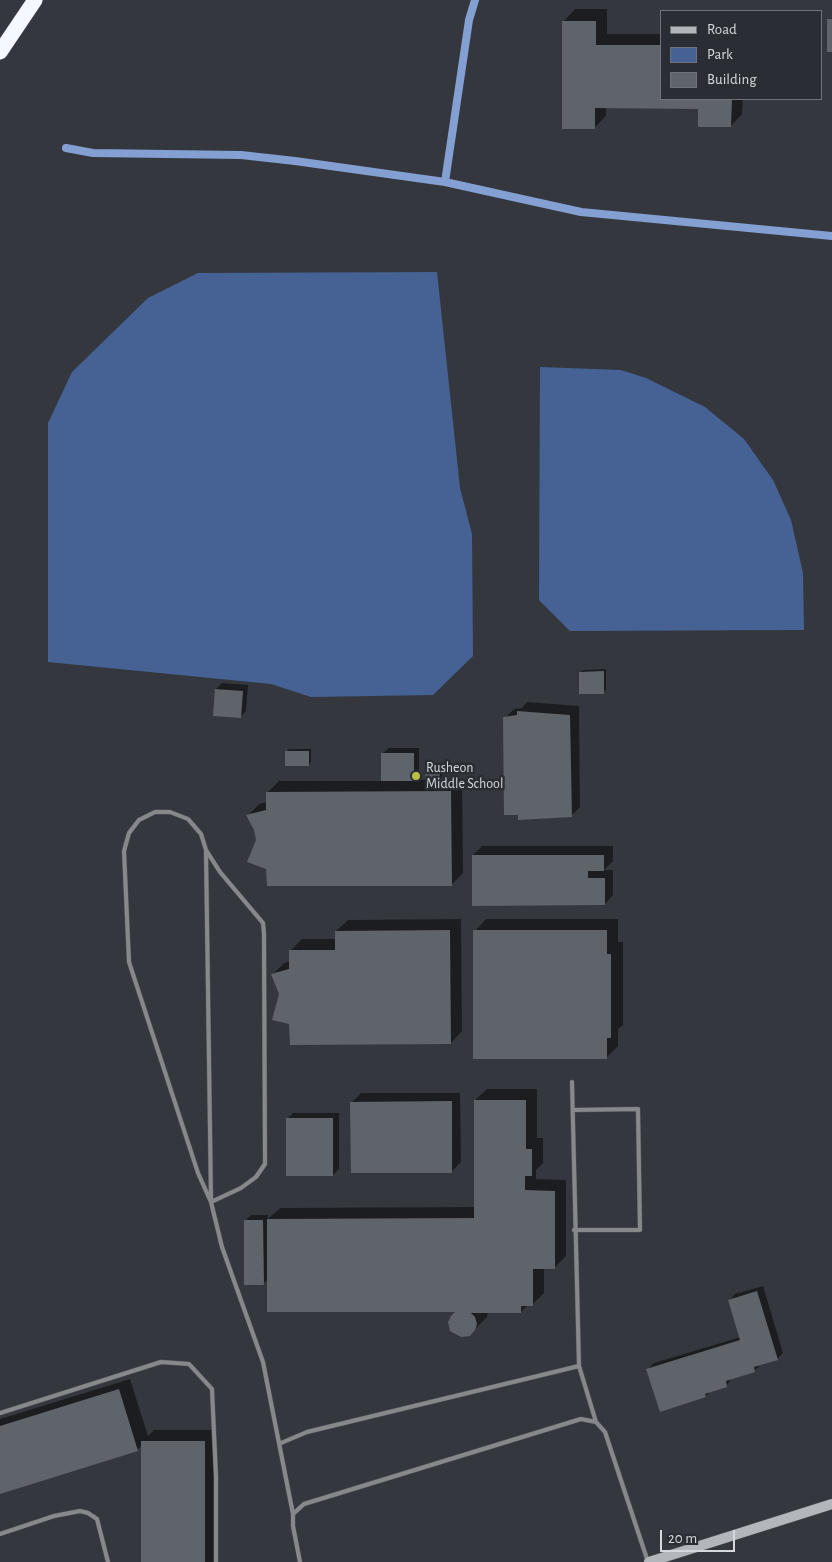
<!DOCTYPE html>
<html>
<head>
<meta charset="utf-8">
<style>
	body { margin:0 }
	#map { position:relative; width:832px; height:1562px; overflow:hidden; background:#34383e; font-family:"Alegreya Sans",sans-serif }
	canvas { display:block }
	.legend { position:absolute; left:660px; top:10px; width:162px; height:90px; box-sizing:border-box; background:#2a2e34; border:1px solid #6f7278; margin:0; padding:6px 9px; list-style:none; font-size:15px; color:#d6d8dd }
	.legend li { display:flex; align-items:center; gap:10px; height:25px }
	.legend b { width:25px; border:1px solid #6f7278 }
	.scale { position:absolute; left:660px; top:1530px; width:75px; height:22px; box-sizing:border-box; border:2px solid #d6d8dd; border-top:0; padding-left:6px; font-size:15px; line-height:18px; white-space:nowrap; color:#d6d8dd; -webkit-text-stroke:4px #2a2e34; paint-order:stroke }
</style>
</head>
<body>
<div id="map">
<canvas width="832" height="1562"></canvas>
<ul class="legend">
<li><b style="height:6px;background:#b3b6bb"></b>Road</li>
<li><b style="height:14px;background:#466194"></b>Park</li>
<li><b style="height:14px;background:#5f636a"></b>Building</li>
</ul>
<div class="scale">20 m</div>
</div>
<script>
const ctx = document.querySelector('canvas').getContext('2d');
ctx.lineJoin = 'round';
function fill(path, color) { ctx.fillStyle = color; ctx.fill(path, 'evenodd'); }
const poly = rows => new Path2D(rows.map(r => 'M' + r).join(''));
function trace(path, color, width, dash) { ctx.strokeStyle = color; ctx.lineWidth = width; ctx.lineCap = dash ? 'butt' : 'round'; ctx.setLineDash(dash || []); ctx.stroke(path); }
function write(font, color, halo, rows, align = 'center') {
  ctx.font = font + ' "Alegreya Sans",sans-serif'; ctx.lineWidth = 5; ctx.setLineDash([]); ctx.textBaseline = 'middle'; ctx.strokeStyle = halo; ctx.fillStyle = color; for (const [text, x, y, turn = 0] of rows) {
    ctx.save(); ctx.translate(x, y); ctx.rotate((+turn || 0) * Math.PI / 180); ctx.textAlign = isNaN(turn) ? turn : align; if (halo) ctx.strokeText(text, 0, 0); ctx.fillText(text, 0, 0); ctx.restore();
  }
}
fill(poly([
	[437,272,460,488,472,534,473,656,433,695,311,697,271,684,48,662,48,423,72,372,148,298,198,273],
	[540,367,621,370,646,378,705,407,744,439,773,480,791,520,803,573,804,630,570,631,539,600]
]), '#466194');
fill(poly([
	[575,9,607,9,607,34,661,34,661,99,743,99,742,114,731,126,699,108,606,107,606,116,594,128,564,21],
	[606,669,606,690,603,693,580,672,583,670],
	[222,683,248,685,246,711,240,717,216,689],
	[527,702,579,706,580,807,571,816,505,718,514,709,522,708],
	[389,748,419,748,419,774,413,780,427,780,426,770,429,767,442,767,442,777,439,780,462,780,463,873,451,885,268,868,255,830,248,816,259,804,267,802,267,793,279,781,382,781,383,753],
	[289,749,311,749,311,762,309,765,286,752],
	[482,846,613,846,613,861,604,870,613,870,613,895,605,904,473,855],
	[461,919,462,1031,451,1043,291,1022,272,975,284,963,290,961,290,951,302,939,336,939,336,931,348,920],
	[486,919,618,919,618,942,623,942,623,1025,618,1029,618,1046,606,1058,475,931],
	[487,1089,537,1089,537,1138,543,1138,543,1163,536,1170,536,1179,566,1180,566,1256,554,1268,544,1268,544,1293,532,1305,528,1305,521,1312,488,1312,487,1317,469,1335,457,1311,269,1278,263,1284,245,1221,251,1215,268,1215,268,1219,280,1208,475,1207,475,1100],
	[361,1093,460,1093,461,1162,452,1171,352,1102],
	[293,1113,339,1113,339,1169,333,1175,287,1119],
	[763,1286,783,1353,777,1359,760,1365,754,1371,732,1378,727,1385,712,1390,706,1396,648,1369,654,1363,741,1337,730,1300,735,1294],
	[130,1379,148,1436,154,1430,216,1430,216,1562,143,1562,142,1445,137,1450,0,1492,0,1419]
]), '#0007');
trace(poly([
	[66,148,93,153,241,155,295,161,445,182,581,212,832,236],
	[445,182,469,20,475,0]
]), '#84a0d3', 8);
fill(poly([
	[827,19,832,19,832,52,827,52],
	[562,21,596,21,596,45,661,45,661,99,732,99,731,127,698,127,698,109,595,108,595,129,562,129],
	[604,671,604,694,579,694,579,672],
	[215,689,243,691,241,718,213,716],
	[517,711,570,715,572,817,518,820,518,815,504,815,503,717,517,715],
	[285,751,309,751,309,766,285,766],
	[381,753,414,753,414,781,381,781],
	[425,769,440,769,440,781,426,781],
	[451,791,452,886,267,886,266,869,247,862,256,840,254,830,246,815,266,810,266,792],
	[472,855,604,855,604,871,588,871,588,878,605,878,605,905,472,906],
	[450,930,451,1044,290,1045,289,1024,272,1020,279,994,271,974,289,969,289,950,335,950,335,931],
	[473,930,607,930,607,954,611,954,611,1038,607,1038,607,1059,473,1059],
	[474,1100,526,1100,526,1149,532,1149,532,1176,525,1176,525,1190,555,1191,555,1269,533,1269,533,1306,521,1306,521,1313,471,1313,475,1317,477,1324,475,1330,470,1336,461,1337,450,1331,448,1322,451,1316,455,1312,267,1312,267,1219,474,1218],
	[452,1101,452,1173,351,1173,350,1102],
	[286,1118,333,1118,333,1176,286,1176],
	[244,1220,263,1220,264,1285,244,1285],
	[757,1291,778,1360,754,1367,755,1372,726,1381,727,1387,705,1394,706,1397,660,1412,646,1369,740,1340,728,1300],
	[119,1389,138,1451,0,1494,0,1426],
	[141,1441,205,1441,205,1562,141,1562]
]), '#5f636a');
const service = poly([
	[206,852,211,1199],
	[572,1082,579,1366,596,1422],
	[573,1110,638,1109,640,1230,574,1230],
	[211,1202,241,1188,256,1177,265,1164,264,934,263,923,220,872,206,850,201,834,188,819,170,812,155,812,139,820,129,833,124,851,129,962,198,1173,211,1202,222,1247,263,1362,293,1514],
	[0,1413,161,1362,189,1364,212,1389,216,1476,216,1562],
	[281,1443,307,1432,579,1366],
	[0,1534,54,1516,80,1511,88,1513,97,1519,108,1562],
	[300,1562,293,1526,293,1514,304,1504,581,1419,596,1422,605,1432,648,1562]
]);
const secondary = poly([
	[649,1562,832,1504]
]);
const motorway = poly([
	[0,52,35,0]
]);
trace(service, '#51555b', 5);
trace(secondary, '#51555b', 11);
trace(motorway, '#51555b', 16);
trace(service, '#86888c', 4);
trace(secondary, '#b3b6bb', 10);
trace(motorway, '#f4f8ff', 15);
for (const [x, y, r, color] of [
	[416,776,5,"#bac045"]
]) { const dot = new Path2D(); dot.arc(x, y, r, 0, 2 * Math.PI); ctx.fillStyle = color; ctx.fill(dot); trace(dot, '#2a2e34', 2); }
write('14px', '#d6d8dd', '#2a2e34', [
	["Rusheon",426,768],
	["Middle School",426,784]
], 'left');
</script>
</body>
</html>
